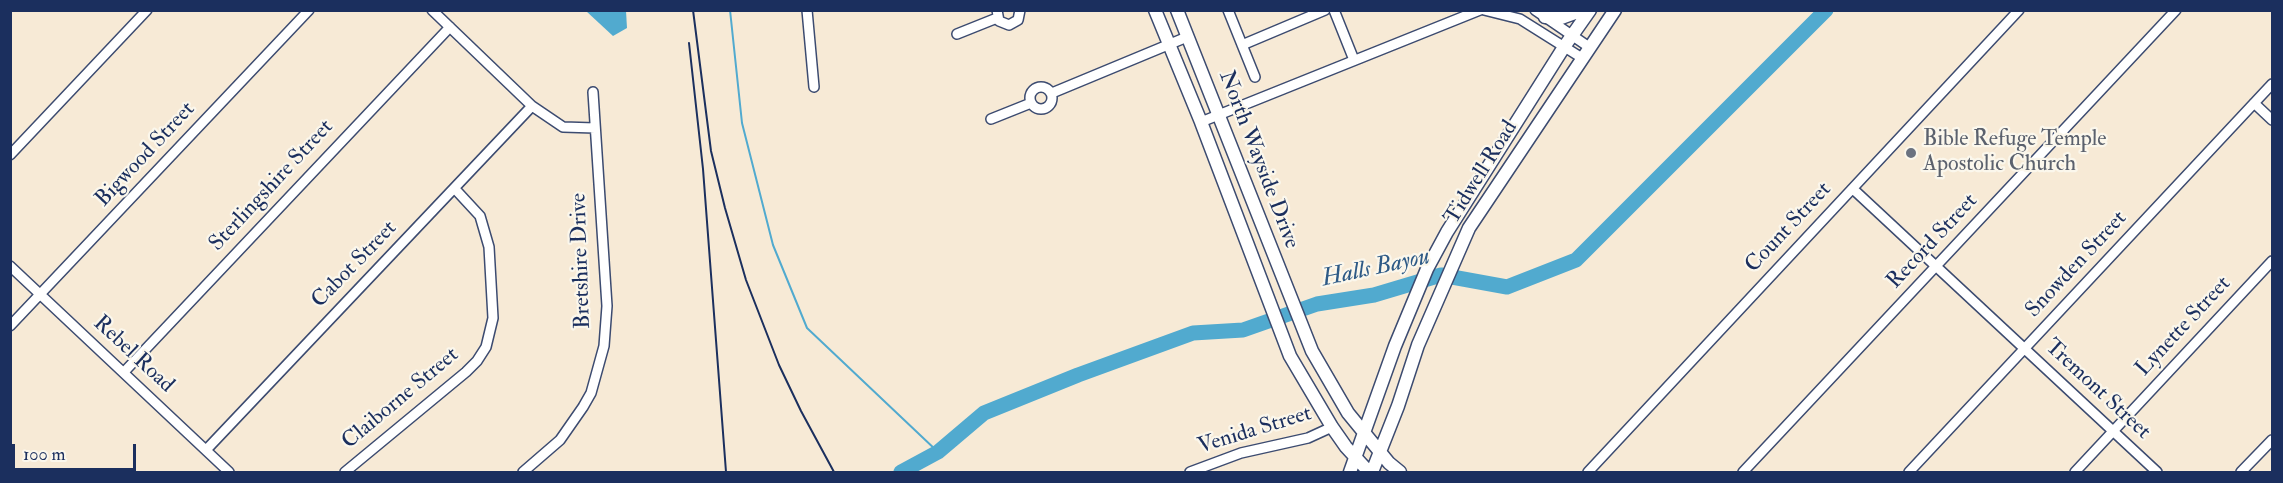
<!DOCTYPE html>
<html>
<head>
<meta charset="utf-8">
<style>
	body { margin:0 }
	#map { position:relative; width:2283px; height:483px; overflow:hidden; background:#f7ead6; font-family:"IM FELL Double Pica",serif }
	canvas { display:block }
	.frame { position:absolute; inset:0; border:12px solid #1b2f5e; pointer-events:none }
	.scale { position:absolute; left:12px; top:444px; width:124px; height:27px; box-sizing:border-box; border:3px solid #1b2f5e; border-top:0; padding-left:8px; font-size:18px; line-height:21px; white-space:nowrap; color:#1b2f5e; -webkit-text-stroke:4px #fbf7ec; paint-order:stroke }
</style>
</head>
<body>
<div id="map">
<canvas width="2283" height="483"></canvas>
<div class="frame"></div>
<div class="scale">100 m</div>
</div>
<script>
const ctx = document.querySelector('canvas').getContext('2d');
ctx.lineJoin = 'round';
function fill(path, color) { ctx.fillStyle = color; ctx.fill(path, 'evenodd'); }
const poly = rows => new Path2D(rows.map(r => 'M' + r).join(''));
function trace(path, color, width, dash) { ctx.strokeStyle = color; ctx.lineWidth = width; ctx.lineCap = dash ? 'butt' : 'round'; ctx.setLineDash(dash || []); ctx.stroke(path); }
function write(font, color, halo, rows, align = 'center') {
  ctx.font = font + ' "IM FELL Double Pica",serif'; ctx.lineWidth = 4.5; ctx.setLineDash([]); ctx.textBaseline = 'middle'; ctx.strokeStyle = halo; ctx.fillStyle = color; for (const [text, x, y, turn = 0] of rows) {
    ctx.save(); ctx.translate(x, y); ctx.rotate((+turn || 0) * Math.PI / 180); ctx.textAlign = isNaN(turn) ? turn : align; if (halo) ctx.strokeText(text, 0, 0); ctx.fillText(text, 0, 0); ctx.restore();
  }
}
fill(poly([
	[586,11,626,11,627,28,613,36]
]), '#51aacf');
trace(poly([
	[730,10,742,123,773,245,807,328,938,452]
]), '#51aacf', 2);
trace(poly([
	[901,472,938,452,984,413,1078,375,1193,333,1243,330,1317,304,1374,295,1441,275,1507,287,1576,260,1826,10]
]), '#51aacf', 15);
const minor = poly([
	[432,10,532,106,563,127,595,128],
	[807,10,814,87],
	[997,10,999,21,1009,25,1018,20,1020,10],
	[1228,10,1255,77],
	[1334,10,1354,60],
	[1484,10,1520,19,1582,58],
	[1535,10,1589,47],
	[957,34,997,18],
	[1242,45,1325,10],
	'1030 98a11 11 0 1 1 22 0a11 11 0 1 1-22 0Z',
	[1052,93,1187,37],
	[2254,103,2272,120],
	[991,119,1031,103],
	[1201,122,1480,10],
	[10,155,147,10],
	[1853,189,2157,472],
	[10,266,229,472],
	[10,326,309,10],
	[124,372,450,27],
	[206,450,532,106],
	[345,472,466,372,477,361,486,347,493,318,489,247,480,216,455,189],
	[523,472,560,440,583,407,591,393,604,346,607,306,593,92],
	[1190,472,1241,453,1308,438,1332,427],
	[1588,472,2019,10],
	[1743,472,2176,10],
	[1909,472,2272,84],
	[2075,472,2272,261],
	[2241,472,2272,440]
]);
const major = poly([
	[1155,10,1201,122,1290,356,1332,427,1346,447,1369,472],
	[1177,10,1312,351,1348,413,1389,463,1400,472],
	[1545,17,1561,18,1583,10],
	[1350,472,1395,346,1427,269,1447,232,1564,47,1590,10],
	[1372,472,1398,406,1418,345,1469,228,1615,10]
]);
trace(minor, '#3c4b70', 12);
trace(major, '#3c4b70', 15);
trace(minor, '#fff', 9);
trace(major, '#fff', 12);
trace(poly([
	[693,10,711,151,725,208,746,280,779,365,801,411,834,472],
	[689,43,703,169,726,472]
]), '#1b2f5e', 2);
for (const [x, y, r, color] of [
	[1911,153,6,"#6b7280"]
]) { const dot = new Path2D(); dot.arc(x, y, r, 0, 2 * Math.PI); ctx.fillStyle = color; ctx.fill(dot); trace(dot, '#fbf7ec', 2); }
write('22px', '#5b616d', '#fbf7ec', [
	["Bible Refuge Temple",1923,140],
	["Apostolic Church",1923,165]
], 'left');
write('22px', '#1b2f5e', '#fbf7ec', [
	["Bigwood Street",146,155,-47],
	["North Wayside Drive",1258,160,69],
	["Tidwell Road",1482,173,-58],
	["Sterlingshire Street",272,186,-47],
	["Count Street",1789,228,-47],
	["Record Street",1933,242,-47],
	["Bretshire Drive",582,261,-92],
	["Cabot Street",355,265,-46],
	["Snowden Street",2077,265,-47],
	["Lynette Street",2184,327,-47],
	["Rebel Road",133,355,43],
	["Tremont Street",2097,390,43],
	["Claiborne Street",401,399,-40],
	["Venida Street",1255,431,-17]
]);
write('italic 24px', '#2e5a86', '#fbf7ec', [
	["Halls Bayou",1376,269,-12]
]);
</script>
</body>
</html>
